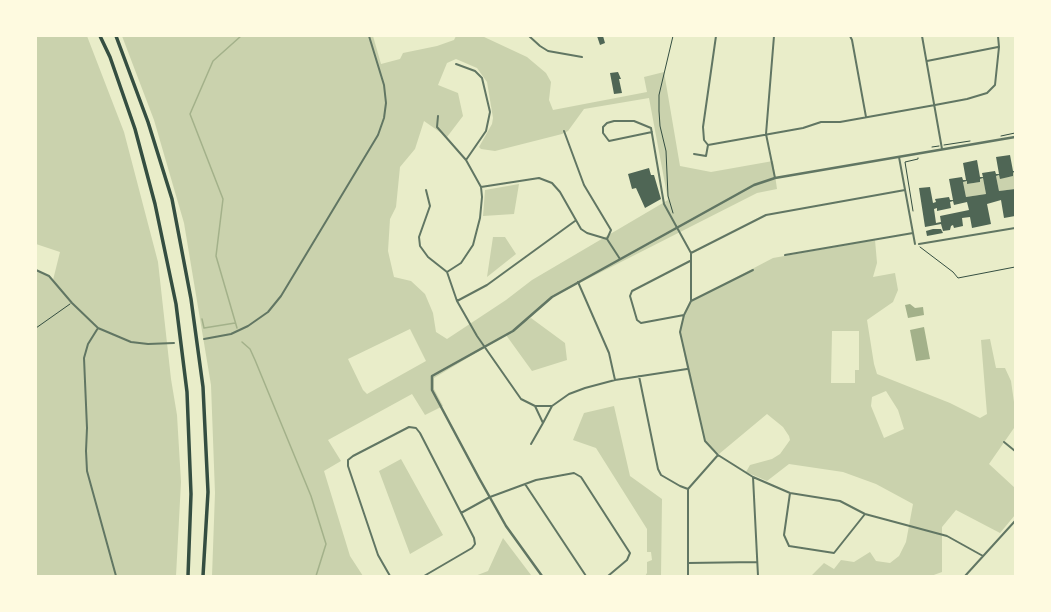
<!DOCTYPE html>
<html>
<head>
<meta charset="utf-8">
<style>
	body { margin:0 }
	#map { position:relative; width:1051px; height:612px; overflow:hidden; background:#e9edc9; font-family:"Roboto Condensed",sans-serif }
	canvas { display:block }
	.frame { position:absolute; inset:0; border:37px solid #fefae0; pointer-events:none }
</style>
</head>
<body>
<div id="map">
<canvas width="1051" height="612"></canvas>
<div class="frame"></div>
</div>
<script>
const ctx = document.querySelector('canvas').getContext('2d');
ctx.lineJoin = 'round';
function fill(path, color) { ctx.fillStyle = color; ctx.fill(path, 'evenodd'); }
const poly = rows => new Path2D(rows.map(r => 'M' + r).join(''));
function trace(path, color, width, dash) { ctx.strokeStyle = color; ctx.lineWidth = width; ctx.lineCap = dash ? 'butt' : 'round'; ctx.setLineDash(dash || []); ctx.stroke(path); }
fill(poly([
	[36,36,87,36,124,132,158,262,171,379,177,415,181,482,176,576,36,576,36,270,49,276,53,280,60,252,36,244],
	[122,36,373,36,381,64,400,59,403,53,437,46,454,40,456,36,482,36,527,57,546,73,551,82,549,100,553,110,647,92,644,77,664,72,680,166,711,172,773,161,777,189,757,193,552,297,527,320,531,318,565,343,567,360,532,371,506,335,434,378,434,389,443,406,425,415,412,394,328,440,341,461,324,471,350,556,363,576,212,576,215,493,211,385,184,223,154,120],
	[456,59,477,68,487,82,493,118,492,124,479,147,481,149,495,151,562,134,568,131,584,109,649,98,668,200,532,280,506,300,447,339,436,332,433,313,425,294,411,281,394,277,388,251,390,219,396,207,400,167,415,149,424,121,447,137,463,116,458,93,438,85,447,63],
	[410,329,426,361,367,394,363,390,348,359],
	[1013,173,1015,173,1015,189,999,191,996,176,999,175,1000,178,1013,176],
	[983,178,986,194,966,197,963,182,967,181,967,184,980,182,980,179],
	[519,184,514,214,483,216,485,190],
	[493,237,505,237,516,254,487,277],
	[875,240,877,263,873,277,895,273,898,290,893,302,867,320,874,364,877,374,950,403,980,418,987,414,981,340,990,339,996,368,1005,368,1011,381,1014,402,1014,428,989,464,1015,488,1015,515,1000,533,956,510,942,527,942,572,931,576,811,576,824,563,834,569,841,560,854,562,870,552,876,561,890,563,899,556,906,542,913,504,876,484,843,472,789,464,767,481,746,472,750,465,772,459,780,454,790,440,789,436,783,427,767,414,719,454,705,441,687,369,680,332,681,323,691,301,773,258],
	[832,331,859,331,859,370,855,370,855,383,831,383],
	[886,391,898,410,904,429,884,438,871,406,872,397],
	[614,406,630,476,662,499,661,576,645,576,647,573,647,562,652,560,651,552,647,552,647,529,596,448,573,440,584,413],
	[401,459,443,535,410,554,379,471],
	[503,538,531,575,475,576,488,571]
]), '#cad2ad');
fill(poly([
	[910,304,915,308,923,307,924,315,908,318,905,305],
	[924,327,930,359,916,361,910,330]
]), '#a3b18a');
trace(poly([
	[202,319,204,328,235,323],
	[237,328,216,256,223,199,190,114,213,61,241,36],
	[242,342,250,349,255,360,311,496,326,544,316,576]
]), '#a3b18a', 1.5);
fill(poly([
	[597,36,603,36,605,43,600,45],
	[618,72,621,79,619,79,622,93,614,94,610,73],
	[1010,155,1013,171,1015,171,1013,173,1013,176,1000,179,999,175,996,176,999,191,1015,189,1015,216,1004,218,1001,200,987,204,991,224,972,228,970,217,962,218,963,226,954,228,953,225,951,226,950,230,943,231,941,224,925,227,919,188,930,187,933,203,936,202,935,199,949,197,950,200,953,200,949,179,962,177,963,180,966,180,963,163,977,160,980,177,983,177,982,173,995,171,996,174,999,174,996,157],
	[983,178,986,194,966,197,963,182,967,181,967,184,980,182,980,179],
	[953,201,954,205,967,202,969,210,940,216,941,222,936,223,934,209,937,208,937,211,951,208,950,202],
	[649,168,651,175,654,175,661,199,645,208,636,188,632,189,628,174],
	[933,229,941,229,943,233,927,236,926,231]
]), '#4f6655');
trace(poly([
	[1001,136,1015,133],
	[944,145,970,141],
	[932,147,939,146],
	[913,211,905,162,918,159,918,158],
	[673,213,668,196,666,151,660,126,659,111,659,95,673,36],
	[920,247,953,272,958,278,1015,267],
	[36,328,70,304]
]), '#344e41', 1);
trace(poly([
	[529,36,540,46,548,51,582,57],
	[716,36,703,127,704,140,708,145,803,128,821,122,840,122,935,105,967,99,987,93,995,85,999,47,998,36],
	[774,36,766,134,775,178],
	[850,36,852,40,866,117],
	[922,36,942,149],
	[927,61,998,47],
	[456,64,475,71,482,78,490,112,486,131,466,160],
	[438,116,437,127,466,160,481,187,482,197,480,218,473,245,461,263,447,272],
	[564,131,584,185,611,230,607,239],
	[652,132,609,141,603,133,603,127,607,123,614,121,634,121,651,128,664,204,691,253,691,301,684,315,680,332,705,441,718,455,753,477,790,493,840,501,865,514,947,536,983,556],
	[694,154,706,156,708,145],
	[899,157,915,244],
	[481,187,539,178,552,183,560,192,581,229,587,233,607,239,620,259],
	[426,190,430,206,419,237,420,246,428,257,447,272,457,301,477,336,521,399,535,406,552,406,569,394,585,388,615,380,687,369],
	[919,244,1015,228],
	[691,253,766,215,905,190],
	[785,255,913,233],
	[36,270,49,276,72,303,98,328,131,342,148,344,174,343],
	[578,282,609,353,615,380],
	[457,301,487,285,575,221],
	[691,301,753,270],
	[684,315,641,323,637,320,630,296,632,291,690,261],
	[98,328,88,344,84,358,87,428,86,451,87,471,116,576],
	[204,339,231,334,248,326,268,312,281,296,378,135,384,118,386,103,384,85,369,36],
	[639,376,658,469,661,475,680,486,688,489],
	[535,406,543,423,552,406],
	[1004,442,1015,451],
	[531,444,543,423],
	[753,477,758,576],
	[525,484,586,576],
	[790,493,784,535,789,546,834,553,865,514],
	[461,513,490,497,536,480,574,473,581,477,630,553,627,560,608,576],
	[688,563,757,562],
	[390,576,378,555,348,466,348,460,353,456,409,427,416,428,420,433,474,538,475,544,472,548,424,576],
	[688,576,688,489,718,455],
	[965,576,1015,521]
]), '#617663', 2);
trace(poly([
	[542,576,506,526,479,478,432,390,432,376,513,331,552,297,754,185,775,178,1015,137]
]), '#617663', 2.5);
trace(poly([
	[100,36,110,57,135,129,155,204,176,304,187,392,191,494,188,576],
	[116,36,148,122,172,199,191,299,203,387,208,492,203,576]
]), '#344e41', 3.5);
</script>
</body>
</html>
